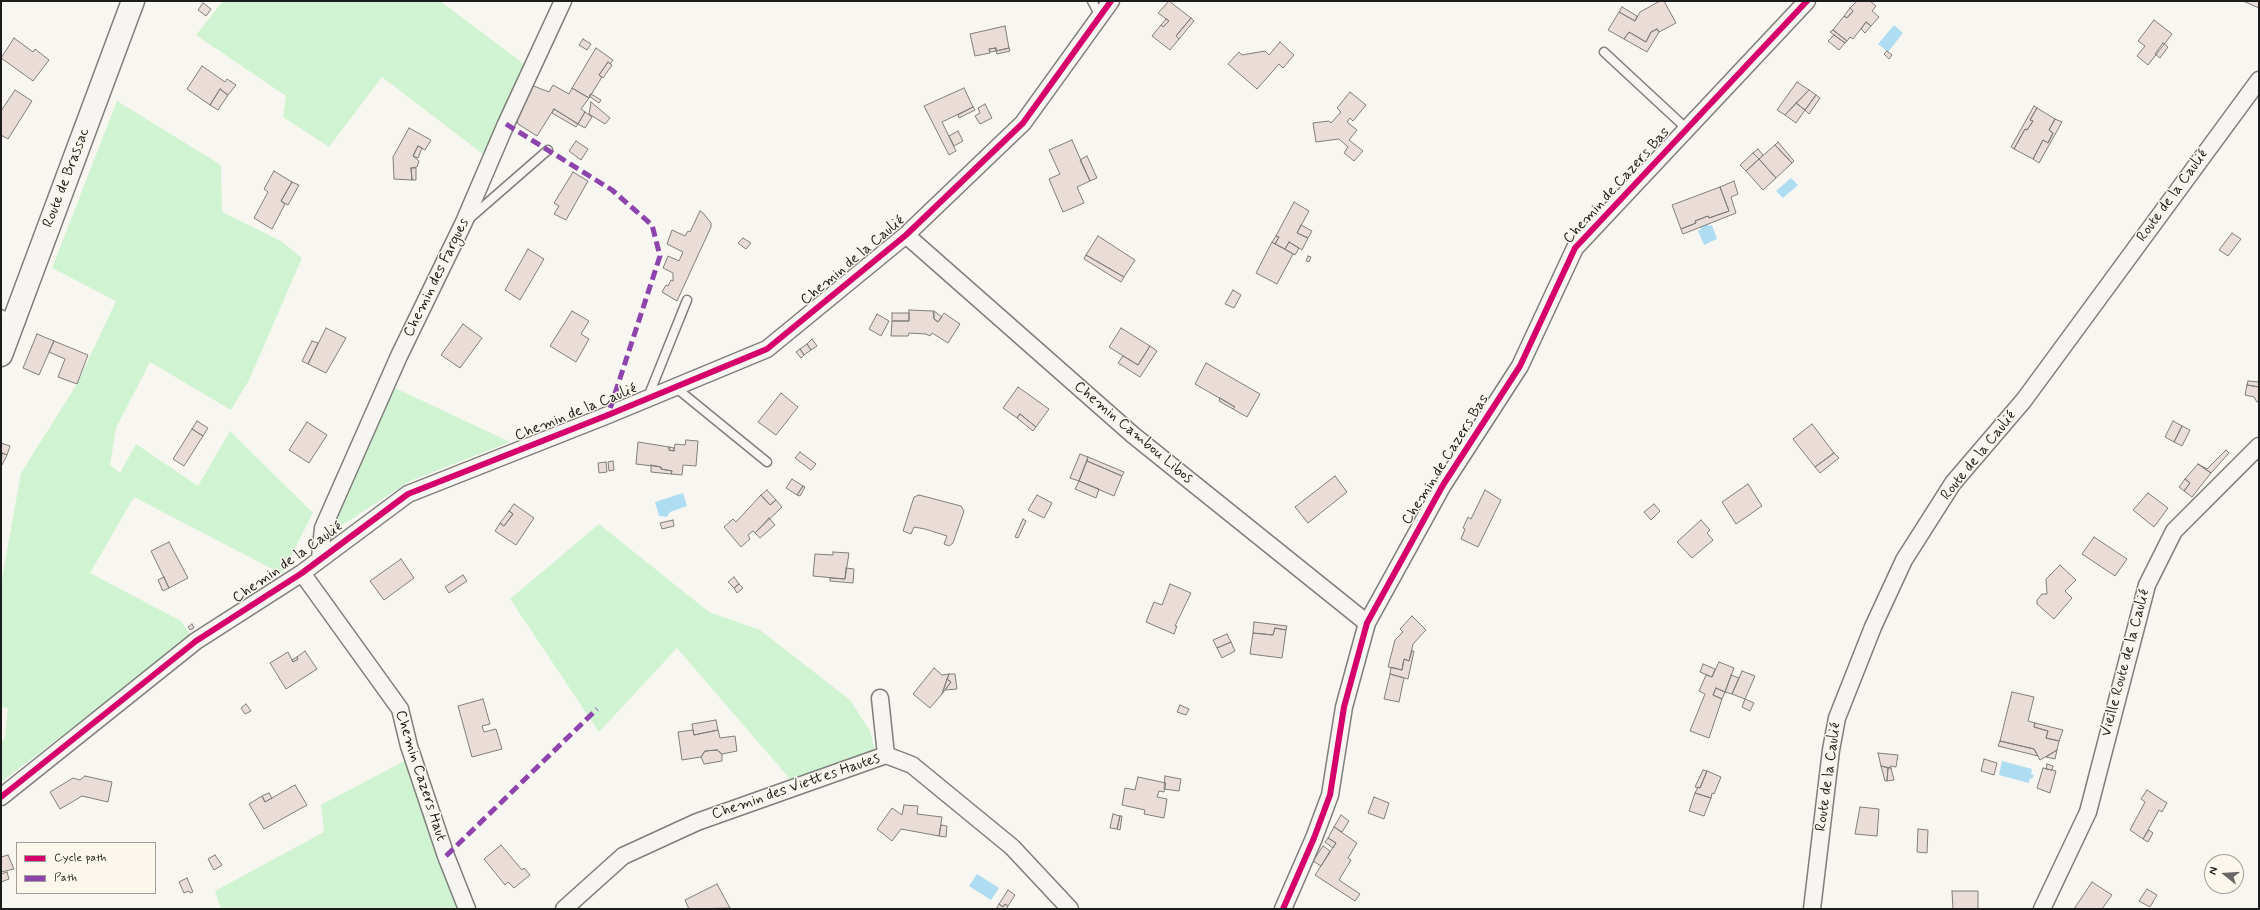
<!DOCTYPE html>
<html>
<head>
<meta charset="utf-8">
<style>
	body { margin:0 }
	#map { position:relative; width:2260px; height:910px; overflow:hidden; background:#f8f6f0; font-family:Mynerve,sans-serif }
	canvas { display:block }
	.frame { position:absolute; inset:0; border:2px solid #1c1c1c; pointer-events:none }
	.legend { position:absolute; left:16px; top:842px; width:140px; height:52px; box-sizing:border-box; background:#fbf7ec; border:1px solid #a29f99; margin:0; padding:5px 7px; list-style:none; font-size:12px; color:#1c1c1c }
	.legend li { display:flex; align-items:center; gap:8px; height:20px }
	.legend b { width:20px; border:1px solid #a29f99 }
	.north { position:absolute; left:2204px; top:854px; width:40px; height:40px; box-sizing:border-box; background:#fbf7ec; border:1px solid #a29f99; border-radius:50%; rotate:287deg; font-size:11px; font-weight:700; line-height:16px; text-align:center; color:#1c1c1c }
	.north::after { content:''; display:block; margin:auto; width:14px; height:18px; background:#696866; clip-path:polygon(50% 0,100% 100%,50% 72%,0 100%) }
</style>
</head>
<body>
<div id="map">
<canvas width="2260" height="910"></canvas>
<div class="frame"></div>
<ul class="legend">
<li><b style="height:5px;background:#d6006c"></b>Cycle path</li>
<li><b style="height:5px;background:#8e44ad"></b>Path</li>
</ul>
<div class="north">N</div>
</div>
<script>
const ctx = document.querySelector('canvas').getContext('2d');
ctx.lineJoin = 'round';
function fill(path, color) { ctx.fillStyle = color; ctx.fill(path, 'evenodd'); }
const poly = rows => new Path2D(rows.map(r => 'M' + r).join(''));
function trace(path, color, width, dash) { ctx.strokeStyle = color; ctx.lineWidth = width; ctx.lineCap = dash ? 'butt' : 'round'; ctx.setLineDash(dash || []); ctx.stroke(path); }
function write(font, color, halo, rows, align = 'center') {
  ctx.font = font + ' Mynerve,sans-serif'; ctx.lineWidth = 3; ctx.setLineDash([]); ctx.textBaseline = 'middle'; ctx.strokeStyle = halo; ctx.fillStyle = color; for (const [text, x, y, turn = 0] of rows) {
    ctx.save(); ctx.translate(x, y); ctx.rotate((+turn || 0) * Math.PI / 180); ctx.textAlign = isNaN(turn) ? turn : align; if (halo) ctx.strokeText(text, 0, 0); ctx.fillText(text, 0, 0); ctx.restore();
  }
}
fill(poly([
	[223,1,440,1,524,64,484,155,382,77,329,147,283,117,286,96,196,35],
	[117,101,221,165,222,212,281,241,302,258,249,380,231,410,150,362,116,428,110,465,120,473,136,444,198,486,230,431,313,513,282,574,134,497,90,573,181,621,192,637,1,782,1,744,5,737,8,708,1,707,1,584,21,473,77,384,116,301,52,268],
	[395,388,510,442,410,481,330,533],
	[599,524,709,612,760,630,850,700,870,731,875,751,790,779,677,648,599,732,510,599],
	[408,759,457,909,221,909,215,891,324,832,321,805]
]), '#d0f3d2');
fill(poly([
	[1894,25,1903,33,1888,52,1878,44],
	[1791,178,1798,185,1783,198,1776,191],
	[1706,219,1709,226,1712,225,1717,239,1704,245,1698,231,1701,229,1699,222],
	[683,493,687,506,670,512,667,517,659,516,655,502],
	[2002,761,2032,769,2031,774,2034,775,2032,779,2030,778,2029,783,1999,775],
	[977,874,999,888,991,900,969,886]
]), '#aeddf1');
const building = poly([
	[1169,1,1191,18,1176,36,1179,39,1170,50,1152,36,1161,25,1163,27,1169,21,1158,13,1169,1],
	[1660,1,1664,1,1676,23,1659,32,1657,29,1651,32,1646,42,1629,32,1624,39,1608,30,1619,12,1635,21,1640,12,1660,1],
	[1857,1,1870,1,1876,6,1872,11,1879,17,1871,26,1866,22,1853,39,1850,37,1847,41,1833,30,1844,16,1847,18,1853,11,1850,8,1857,1],
	[2243,1,2259,1,2259,8,2243,1],
	[203,3,211,9,206,16,198,10,203,3],
	[1622,7,1637,16,1635,21,1619,12,1622,7],
	[1850,8,1853,11,1847,18,1844,16,1850,8],
	[1191,18,1194,21,1179,39,1176,36,1191,18],
	[1166,19,1169,21,1163,27,1161,25,1166,19],
	[2154,20,2172,34,2148,65,2137,56,2145,46,2138,41,2154,20],
	[1866,22,1871,26,1865,33,1861,29,1866,22],
	[1005,26,1009,48,996,51,996,48,989,49,990,53,975,56,970,34,1005,26],
	[1657,29,1659,32,1647,52,1624,39,1629,32,1646,42,1651,32,1657,29],
	[1833,30,1847,41,1845,43,1830,32,1833,30],
	[1834,35,1845,43,1839,50,1828,41,1834,35],
	[14,38,33,52,35,49,49,60,33,81,1,58,14,38],
	[583,39,591,44,587,50,579,45,583,39],
	[1280,42,1294,55,1283,68,1279,64,1257,89,1228,64,1239,52,1242,55,1265,51,1269,55,1280,42],
	[2163,43,2168,47,2160,58,2155,54,2163,43],
	[596,48,613,60,610,64,608,62,599,75,602,77,589,98,572,88,596,48],
	[996,48,996,51,990,52,989,49,996,48],
	[1009,48,1010,51,997,54,996,51,1009,48],
	[1887,51,1892,55,1889,59,1884,54,1887,51],
	[608,62,612,65,603,78,599,75,608,62],
	[202,66,225,82,227,79,236,85,228,95,220,89,210,105,187,89,202,66],
	[1797,82,1809,90,1785,115,1777,110,1797,82],
	[531,85,549,92,553,85,569,94,572,88,589,98,581,109,585,112,578,124,554,109,537,136,518,124,517,120,531,85],
	[964,88,973,107,942,122,956,151,949,155,924,106,964,88],
	[220,89,228,95,218,110,210,105,220,89],
	[15,90,32,101,8,139,1,135,1,111,15,90],
	[1809,90,1816,95,1805,110,1796,103,1809,90],
	[1350,92,1366,105,1353,121,1350,118,1347,122,1357,130,1349,140,1363,151,1354,161,1344,153,1348,147,1339,139,1316,142,1313,123,1329,121,1331,123,1341,112,1337,108,1350,92],
	[591,94,601,100,599,103,589,96,591,94],
	[1816,95,1820,98,1809,114,1805,110,1816,95],
	[591,102,610,118,605,124,589,114,591,102],
	[1796,103,1805,110,1796,123,1785,115,1796,103],
	[985,104,992,118,980,124,975,116,980,113,978,108,985,104],
	[2034,106,2037,108,2030,120,2033,121,2027,130,2025,129,2014,149,2011,147,2034,106],
	[973,107,975,110,959,118,958,115,973,107],
	[2037,108,2055,119,2049,130,2053,133,2048,143,2043,140,2033,159,2014,149,2025,129,2027,130,2033,121,2030,120,2037,108],
	[554,109,578,124,576,127,552,113,554,109],
	[585,112,592,117,585,128,578,124,585,112],
	[2055,119,2062,122,2039,163,2033,159,2043,140,2048,143,2053,133,2049,130,2055,119],
	[409,128,431,140,425,150,418,146,413,156,419,161,417,167,411,168,412,180,394,179,393,157,409,128],
	[958,131,963,141,954,146,949,136,958,131],
	[1072,140,1090,181,1077,187,1084,203,1063,212,1049,179,1060,174,1049,150,1072,140],
	[576,141,588,149,581,160,569,151,576,141],
	[1778,142,1794,161,1792,163,1775,145,1778,142],
	[1775,145,1792,163,1776,178,1759,159,1775,145],
	[418,146,422,148,418,158,413,156,418,146],
	[1758,149,1763,155,1759,159,1753,153,1758,149],
	[1753,153,1759,159,1746,171,1740,165,1753,153],
	[1087,156,1097,178,1090,181,1080,160,1087,156],
	[1759,159,1776,178,1763,190,1746,171,1759,159],
	[411,168,416,168,416,180,412,180,411,168],
	[274,171,292,182,281,201,285,204,272,229,254,218,268,192,264,189,274,171],
	[573,172,588,181,566,220,554,214,559,206,554,203,573,172],
	[1734,181,1738,194,1731,197,1736,213,1683,234,1681,229,1696,223,1695,221,1708,216,1709,218,1729,211,1720,187,1734,181],
	[292,182,299,185,288,205,281,201,292,182],
	[1720,187,1729,211,1709,218,1708,216,1695,221,1696,223,1681,229,1672,205,1720,187],
	[1294,202,1309,211,1297,233,1308,238,1302,250,1289,242,1285,249,1275,244,1279,237,1276,236,1294,202],
	[700,211,704,214,711,223,711,227,677,301,662,292,666,285,668,286,671,280,673,281,673,273,663,268,668,256,679,261,683,252,667,244,672,230,685,236,688,231,690,232,700,211],
	[1301,225,1312,231,1308,238,1297,233,1301,225],
	[2232,233,2241,239,2228,256,2219,250,2232,233],
	[1098,236,1135,260,1124,277,1086,255,1098,236],
	[1276,236,1279,237,1275,244,1272,242,1276,236],
	[743,238,751,243,746,249,738,243,743,238],
	[1272,242,1293,254,1277,284,1256,273,1272,242],
	[1289,242,1299,248,1295,255,1285,249,1289,242],
	[528,249,544,259,520,300,505,290,528,249],
	[1086,255,1124,277,1121,282,1084,259,1086,255],
	[1308,256,1311,257,1309,262,1306,261,1308,256],
	[1233,290,1241,295,1234,308,1225,304,1233,290],
	[909,310,933,311,934,319,938,322,944,313,960,324,948,343,932,333,930,336,926,334,909,333,908,336,891,336,892,321,909,321,909,310],
	[572,311,589,321,581,334,589,339,576,362,550,346,572,311],
	[934,311,942,317,938,322,934,319,934,311],
	[892,313,909,313,909,321,892,321,892,313],
	[877,314,889,321,881,336,869,329,877,314],
	[463,324,482,338,460,368,441,355,463,324],
	[326,328,346,338,326,373,308,364,326,328],
	[1121,328,1150,346,1138,365,1109,347,1121,328],
	[37,334,54,341,39,375,23,368,37,334],
	[812,339,817,346,811,350,807,344,812,339],
	[54,341,88,355,77,384,58,377,65,359,49,352,54,341],
	[312,341,318,343,308,364,302,361,312,341],
	[807,344,811,350,804,355,800,349,807,344],
	[1150,346,1157,351,1140,377,1118,363,1123,356,1138,365,1150,346],
	[800,349,804,355,801,358,796,352,800,349],
	[1206,363,1260,394,1247,417,1233,409,1235,407,1195,384,1206,363],
	[2248,381,2259,382,2259,387,2247,385,2248,381],
	[2247,385,2259,387,2259,401,2257,402,2254,397,2245,395,2247,385],
	[1018,387,1049,409,1036,427,1020,414,1017,418,1003,408,1018,387],
	[781,393,798,407,776,435,758,422,781,393],
	[1220,398,1235,407,1233,409,1219,401,1220,398],
	[1020,414,1036,427,1033,431,1017,418,1020,414],
	[197,421,208,428,203,436,192,429,197,421],
	[2173,421,2182,426,2174,442,2165,437,2173,421],
	[307,422,327,435,309,463,289,450,307,422],
	[1812,424,1834,453,1815,467,1793,439,1812,424],
	[2182,426,2190,430,2182,446,2174,442,2182,426],
	[192,429,203,436,184,466,173,459,192,429],
	[686,440,698,441,696,466,683,465,682,475,671,474,672,471,661,469,661,467,636,464,638,442,669,447,669,450,674,451,675,444,685,445,686,440],
	[1,443,10,446,7,455,2,453,1,455,1,443],
	[669,447,674,448,674,451,669,450,669,447],
	[2226,450,2229,453,2211,473,2198,464,2207,469,2226,450],
	[800,452,816,464,811,470,795,458,800,452],
	[2,453,7,455,2,465,1,465,2,453],
	[1834,453,1839,458,1820,473,1815,467,1834,453],
	[1080,454,1088,457,1079,481,1070,478,1080,454],
	[1088,457,1124,472,1122,476,1087,461,1088,457],
	[613,461,614,470,609,471,608,462,613,461],
	[1087,461,1122,476,1114,496,1079,481,1087,461],
	[606,462,607,472,599,473,598,463,606,462],
	[2198,464,2211,473,2192,497,2184,491,2190,483,2185,479,2198,464],
	[651,465,661,467,661,469,672,471,671,474,651,472,651,465],
	[1335,476,1347,492,1308,523,1295,507,1335,476],
	[792,479,803,486,797,495,786,488,792,479],
	[2185,479,2190,483,2184,491,2179,487,2185,479],
	[1079,481,1099,489,1096,498,1075,489,1079,481],
	[1748,484,1762,506,1736,524,1722,502,1748,484],
	[803,486,805,487,800,496,797,495,803,486],
	[767,490,776,500,770,505,761,495,767,490],
	[1485,490,1501,500,1478,547,1461,539,1465,529,1463,528,1468,517,1471,519,1485,490],
	[2148,493,2168,508,2154,527,2133,510,2148,493],
	[761,495,770,505,776,500,782,507,755,533,753,531,748,535,750,539,741,547,724,527,733,519,736,522,761,495],
	[919,495,961,506,964,511,953,543,949,546,944,544,947,536,925,529,914,527,911,534,903,531,914,497,919,495],
	[1037,495,1052,503,1044,518,1028,510,1037,495],
	[514,504,534,518,516,545,495,531,500,523,504,526,513,514,509,511,514,504],
	[1654,504,1660,511,1651,520,1644,512,1654,504],
	[509,511,513,514,504,526,500,523,509,511],
	[769,518,775,525,760,538,755,533,769,518],
	[1023,519,1026,521,1018,538,1015,537,1023,519],
	[673,520,674,526,662,529,660,523,673,520],
	[1701,520,1710,530,1707,533,1713,540,1692,558,1677,542,1701,520],
	[2094,537,2127,559,2115,576,2082,554,2094,537],
	[169,542,188,578,169,588,151,551,169,542],
	[833,552,849,553,845,579,813,576,815,554,833,555,833,552],
	[401,559,414,578,384,600,370,581,401,559],
	[2060,565,2076,580,2065,591,2072,598,2054,619,2037,604,2037,600,2042,594,2047,594,2046,579,2060,565],
	[846,568,854,569,853,583,830,581,830,578,845,579,846,568],
	[463,575,467,581,449,593,445,587,463,575],
	[164,577,169,588,163,591,158,580,164,577],
	[734,577,739,584,734,588,728,582,734,577],
	[739,584,743,588,737,593,734,588,739,584],
	[1170,584,1191,593,1175,626,1177,626,1174,634,1146,622,1154,602,1162,605,1170,584],
	[1412,616,1426,630,1413,644,1409,661,1404,659,1402,670,1388,667,1395,640,1403,632,1400,629,1412,616],
	[1254,622,1287,626,1286,630,1275,628,1273,635,1253,633,1254,622],
	[192,624,194,628,190,630,188,627,192,624],
	[1275,628,1286,630,1282,658,1250,654,1253,633,1273,635,1275,628],
	[1227,634,1231,642,1217,648,1213,640,1227,634],
	[1231,642,1235,651,1222,658,1217,648,1231,642],
	[305,651,317,669,286,689,270,663,288,652,293,662,298,659,297,657,305,651],
	[1412,651,1414,651,1408,679,1390,674,1391,667,1402,670,1404,659,1409,661,1412,651],
	[297,657,298,659,293,662,292,660,297,657],
	[1719,662,1734,668,1725,692,1716,688,1713,695,1722,699,1709,738,1690,731,1705,694,1699,691,1706,675,1712,677,1719,662],
	[1703,664,1715,669,1712,677,1700,672,1703,664],
	[934,668,942,675,949,674,942,694,930,708,913,694,934,668],
	[1742,671,1755,676,1745,699,1732,694,1742,671],
	[949,674,955,674,957,689,945,690,951,682,947,679,949,674],
	[1390,674,1404,678,1399,702,1384,699,1390,674],
	[1731,675,1739,678,1732,694,1725,692,1731,675],
	[947,679,951,682,942,694,947,679],
	[1716,688,1725,692,1722,699,1713,695,1716,688],
	[2012,692,2034,697,2028,721,2035,723,2034,727,2048,731,2046,738,2059,741,2057,750,2040,760,2034,749,2000,741,2012,692],
	[483,699,490,724,482,726,484,732,496,729,502,749,472,757,458,706,483,699],
	[1745,699,1754,703,1750,711,1742,707,1745,699],
	[246,704,251,711,245,714,241,708,246,704],
	[1180,705,1189,709,1186,715,1177,712,1180,705],
	[716,720,718,730,694,735,692,724,716,720],
	[2035,723,2063,730,2059,741,2046,738,2048,731,2034,727,2035,723],
	[693,730,694,735,718,730,720,738,735,736,737,751,722,754,717,750,705,751,701,757,682,760,678,732,693,730],
	[2000,741,2034,749,2038,756,1998,746,2000,741],
	[717,750,722,754,722,761,704,764,701,757,705,751,717,750],
	[2057,750,2055,759,2046,757,2057,750],
	[1878,753,1898,755,1896,767,1890,766,1891,768,1881,766,1878,753],
	[1984,759,1997,763,1994,775,1981,771,1984,759],
	[2047,764,2053,766,2052,770,2046,769,2047,764],
	[1881,766,1888,768,1887,781,1885,781,1881,766],
	[1888,768,1891,768,1894,780,1887,781,1888,768],
	[2043,768,2056,771,2050,793,2037,788,2043,768],
	[1703,770,1707,771,1700,788,1695,787,1703,770],
	[1707,771,1721,777,1714,794,1712,793,1711,798,1695,793,1698,787,1700,788,1707,771],
	[85,776,112,782,108,802,82,796,60,809,50,792,73,778,80,780,85,776],
	[1165,776,1181,779,1179,791,1164,789,1165,776],
	[1138,777,1166,783,1164,792,1159,791,1157,797,1167,799,1164,818,1144,814,1145,810,1122,805,1125,788,1135,790,1138,777],
	[295,785,307,805,264,829,249,804,262,796,265,802,295,785],
	[2147,790,2167,803,2162,812,2159,810,2143,839,2130,830,2145,802,2141,799,2147,790],
	[269,793,272,798,265,802,262,796,269,793],
	[1695,793,1711,798,1704,816,1689,811,1695,793],
	[1374,797,1389,803,1384,819,1368,813,1374,797],
	[904,805,918,806,917,814,942,817,939,836,901,829,892,841,877,829,892,808,902,815,904,805],
	[1860,807,1879,809,1877,836,1855,834,1860,807],
	[1113,814,1120,816,1117,829,1110,828,1113,814],
	[1341,815,1349,821,1342,832,1334,827,1341,815],
	[1120,816,1122,816,1120,830,1117,829,1120,816],
	[941,825,947,826,946,837,939,836,941,825],
	[1334,827,1357,843,1348,858,1351,860,1339,880,1360,894,1355,901,1315,875,1336,843,1328,838,1334,827],
	[1918,829,1928,830,1927,853,1917,852,1918,829],
	[2149,830,2153,833,2148,842,2143,839,2149,830],
	[1328,838,1336,843,1333,848,1325,842,1328,838],
	[501,845,522,870,524,868,530,875,514,888,508,882,505,885,484,859,501,845],
	[1323,846,1330,851,1321,866,1313,861,1323,846],
	[8,855,14,869,1,872,1,857,8,855],
	[215,855,222,865,214,870,208,859,215,855],
	[7,872,9,879,1,882,1,874,7,872],
	[187,878,193,892,190,893,189,891,184,893,179,882,187,878],
	[2092,882,2112,895,2102,909,2074,909,2092,882],
	[717,884,730,908,689,909,685,900,717,884],
	[2147,889,2157,895,2150,907,2139,901,2147,889],
	[1008,890,1015,895,1008,906,1005,904,1003,907,999,904,1008,890],
	[1952,891,1978,891,1978,909,1953,909,1952,891],
	[999,904,1003,907,1005,904,1008,906,1006,909,999,909,997,908,999,904]
]);
fill(building, '#eaddd8');
trace(building, '#7f7e7b', 1);
const service = poly([
	[1092,1,1100,16],
	[1604,52,1687,129],
	[470,218,548,150],
	[1,314,13,321],
	[675,387,767,462],
	[648,397,687,300]
]);
const minor = poly([
	[906,235,1133,435,1367,623],
	[320,558,323,528,399,356,464,222,506,124,563,1],
	[302,573,400,709,409,746,446,856,467,909],
	[880,698,886,755],
	[1,797,196,641,302,573,408,494,608,415,767,349,906,235,1023,123,1111,1],
	[564,909,623,856,697,822,886,755,912,765,1012,847,1070,909],
	[1283,909,1314,838,1330,795,1344,707,1367,623,1443,485,1520,366,1575,248,1807,1],
	[1812,909,1831,750,1837,718,1873,627,1904,560,1953,483,2024,400,2259,80],
	[2042,909,2088,812,2147,585,2174,531,2259,446]
]);
const secondary = poly([
	[1,355,133,1]
]);
trace(service, '#7f7e7b', 11);
trace(minor, '#7f7e7b', 19);
trace(secondary, '#7f7e7b', 25);
trace(service, '#f6f5f1', 8);
trace(minor, '#f6f5f1', 16);
trace(secondary, '#f6f5f1', 22);
trace(poly([
	[506,124,612,190,652,225,660,256,608,415],
	[446,856,597,709]
]), '#8e44ad', 5, [10, 5]);
trace(poly([
	[1,797,196,641,302,573,408,494,608,415,767,349,906,235,1023,123,1111,1],
	[1283,909,1314,838,1330,795,1344,707,1367,623,1443,485,1520,366,1575,248,1807,1]
]), '#d6006c', 6);
write('15px', '#1c1c1c', '#fbf7ec', [
	["Route de Brassac",67,178,-69],
	["Chemin de Cazers Bas",1617,186,-48],
	["Route de la Caulié",2173,196,-54],
	["Chemin de la Caulié",853,261,-40],
	["Chemin des Fargues",437,278,-64],
	["Chemin de la Caulié",576,413,-22],
	["Chemin Cambou Libos",1133,433,40],
	["Route de la Caulié",1979,456,-51],
	["Chemin de Cazers Bas",1446,460,-58],
	["Chemin de la Caulié",288,563,-35],
	["Vieille Route de la Caulié",2126,663,-75],
	["Chemin Cazers Haut",420,776,72],
	["Route de la Caulié",1829,777,-82],
	["Chemin des Viettes Hautes",796,787,-19]
]);
</script>
</body>
</html>
